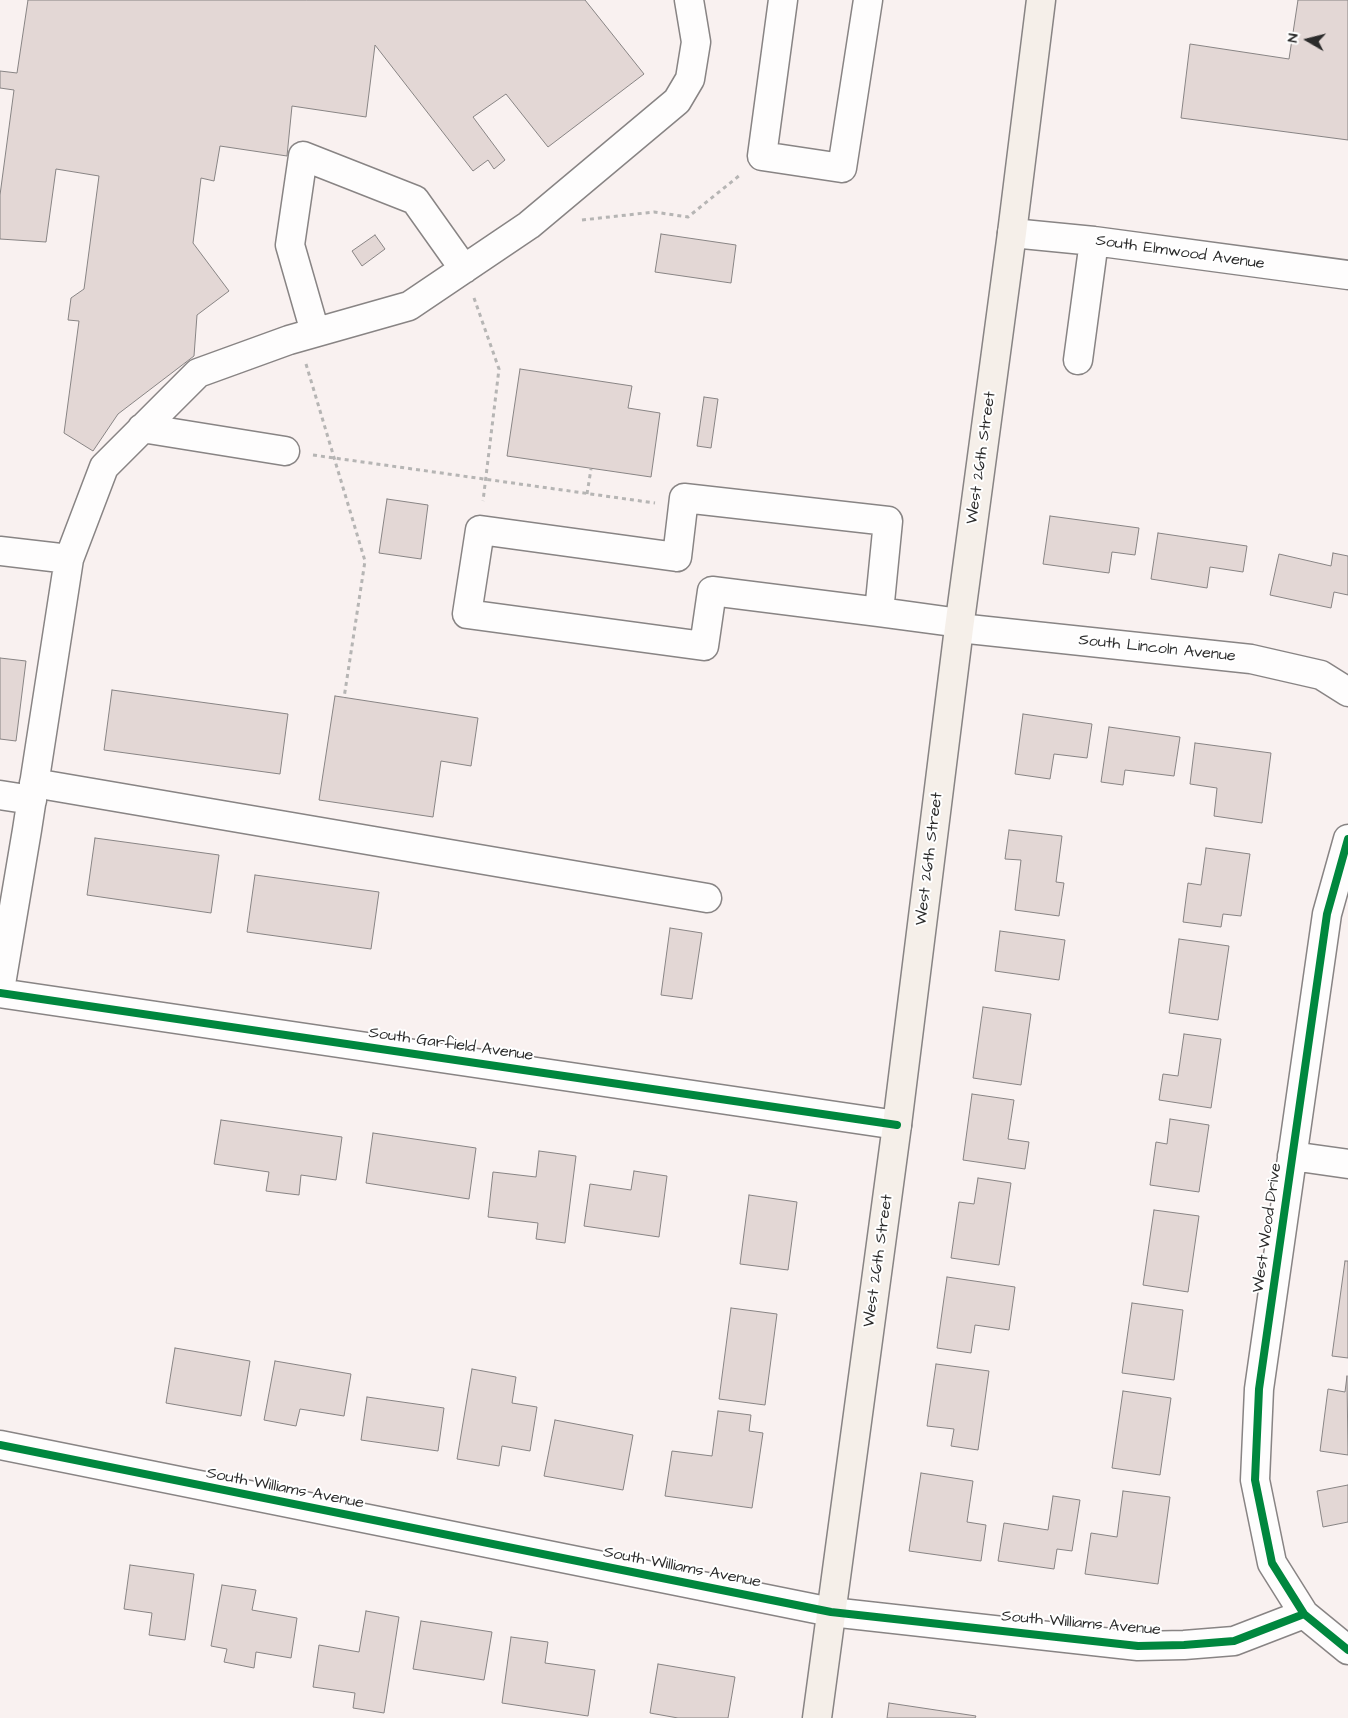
<!DOCTYPE html>
<html>
<head>
<meta charset="utf-8">
<style>
	body { margin:0 }
	#map { position:relative; width:1348px; height:1718px; overflow:hidden; background:#f9f1f0; font-family:"Architects Daughter",sans-serif }
	canvas { display:block }
	.north { position:absolute; left:1283px; top:15px; width:50px; height:50px; -webkit-text-stroke:4px #fff; paint-order:stroke; rotate:278deg; font-size:14px; font-weight:700; line-height:20px; text-align:center; color:#2b2b2b }
	.north::after { content:''; display:block; margin:auto; width:18px; height:22px; background:#2b2b2b; clip-path:polygon(50% 0,100% 100%,50% 72%,0 100%) }
</style>
</head>
<body>
<div id="map">
<canvas width="1348" height="1718"></canvas>
<div class="north">N</div>
</div>
<script>
const ctx = document.querySelector('canvas').getContext('2d');
ctx.lineJoin = 'round';
function fill(path, color) { ctx.fillStyle = color; ctx.fill(path, 'evenodd'); }
const poly = rows => new Path2D(rows.map(r => 'M' + r).join(''));
function trace(path, color, width, dash) { ctx.strokeStyle = color; ctx.lineWidth = width; ctx.lineCap = dash ? 'butt' : 'round'; ctx.setLineDash(dash || []); ctx.stroke(path); }
function write(font, color, halo, rows, align = 'center') {
  ctx.font = font + ' "Architects Daughter",sans-serif'; ctx.lineWidth = 4; ctx.setLineDash([]); ctx.textBaseline = 'middle'; ctx.strokeStyle = halo; ctx.fillStyle = color; for (const [text, x, y, turn = 0] of rows) {
    ctx.save(); ctx.translate(x, y); ctx.rotate((+turn || 0) * Math.PI / 180); ctx.textAlign = isNaN(turn) ? turn : align; if (halo) ctx.strokeText(text, 0, 0); ctx.fillText(text, 0, 0); ctx.restore();
  }
}
const building = poly([
	[28,0,585,0,644,74,548,147,506,94,473,117,505,160,494,169,488,160,473,171,375,45,366,117,292,106,287,156,220,146,214,181,201,178,193,243,229,291,197,315,194,356,118,414,93,451,64,433,79,321,68,320,71,298,84,289,99,176,56,169,46,242,0,239,0,195,14,90,0,88,0,71,17,73,28,0],
	[1298,0,1348,0,1348,140,1181,118,1190,44,1289,59,1298,0],
	[661,234,736,245,731,283,655,272,661,234],
	[375,235,385,249,362,266,352,251,375,235],
	[520,369,632,386,628,408,660,413,651,477,507,456,520,369],
	[704,397,718,399,711,448,697,446,704,397],
	[387,499,428,505,421,559,379,553,387,499],
	[1050,516,1139,528,1135,555,1112,552,1109,573,1043,564,1050,516],
	[1158,533,1247,546,1243,572,1210,567,1207,588,1151,579,1158,533],
	[1333,553,1348,556,1348,595,1334,592,1331,608,1270,595,1279,554,1331,566,1333,553],
	[0,658,26,661,16,741,0,739,0,658],
	[112,690,288,714,280,774,104,750,112,690],
	[335,696,478,718,471,766,441,761,433,817,319,800,335,696],
	[1023,714,1092,724,1087,758,1054,754,1050,779,1015,774,1023,714],
	[1109,727,1180,737,1174,776,1125,770,1123,785,1101,782,1109,727],
	[1195,743,1271,753,1262,823,1214,816,1217,788,1190,784,1195,743],
	[1009,830,1062,836,1056,882,1064,883,1059,916,1015,910,1021,860,1005,859,1009,830],
	[95,838,219,855,211,913,87,895,95,838],
	[1206,848,1250,854,1241,916,1223,914,1221,927,1183,922,1188,883,1201,885,1206,848],
	[255,875,379,892,371,949,247,932,255,875],
	[670,928,702,933,692,999,661,995,670,928],
	[1000,931,1065,940,1059,980,995,971,1000,931],
	[1179,939,1229,946,1218,1020,1169,1013,1179,939],
	[983,1007,1031,1014,1021,1085,973,1078,983,1007],
	[1184,1034,1221,1039,1211,1108,1159,1100,1163,1074,1178,1076,1184,1034],
	[972,1094,1014,1100,1008,1139,1029,1142,1025,1169,963,1160,972,1094],
	[1170,1119,1209,1125,1199,1192,1150,1185,1156,1142,1167,1144,1170,1119],
	[221,1120,342,1137,336,1180,301,1175,299,1195,266,1191,269,1172,214,1164,221,1120],
	[373,1133,476,1148,469,1199,366,1183,373,1133],
	[539,1151,576,1156,565,1243,536,1239,538,1223,488,1217,493,1172,536,1177,539,1151],
	[634,1171,667,1176,659,1237,584,1226,590,1184,631,1190,634,1171],
	[978,1178,1011,1183,999,1265,951,1258,959,1202,974,1204,978,1178],
	[749,1195,797,1202,788,1270,740,1264,749,1195],
	[1154,1210,1199,1216,1188,1292,1143,1285,1154,1210],
	[1345,1261,1348,1261,1348,1358,1332,1356,1345,1261],
	[947,1277,1015,1287,1009,1330,975,1325,971,1353,937,1348,947,1277],
	[1132,1303,1183,1310,1174,1380,1122,1373,1132,1303],
	[731,1308,777,1314,765,1405,719,1399,731,1308],
	[175,1348,250,1361,241,1416,166,1403,175,1348],
	[275,1361,351,1374,344,1416,300,1409,296,1426,264,1420,275,1361],
	[936,1364,989,1371,978,1450,951,1446,954,1429,927,1426,936,1364],
	[472,1369,516,1377,512,1403,537,1407,530,1451,502,1446,499,1466,457,1459,472,1369],
	[1347,1376,1348,1455,1320,1451,1328,1389,1345,1392,1347,1376],
	[1123,1391,1171,1398,1160,1475,1112,1468,1123,1391],
	[367,1397,444,1408,438,1451,361,1440,367,1397],
	[718,1411,751,1415,749,1431,763,1433,752,1508,665,1496,672,1451,712,1456,718,1411],
	[555,1420,633,1435,623,1490,544,1476,555,1420],
	[921,1473,973,1481,967,1522,986,1525,981,1561,909,1551,921,1473],
	[1348,1485,1348,1522,1323,1527,1317,1491,1348,1485],
	[1123,1491,1170,1497,1158,1584,1085,1574,1091,1533,1117,1537,1123,1491],
	[1053,1496,1080,1500,1072,1551,1057,1549,1054,1569,998,1561,1004,1523,1048,1530,1053,1496],
	[130,1565,194,1574,185,1640,149,1635,152,1613,124,1609,130,1565],
	[222,1585,256,1590,252,1610,297,1618,291,1658,256,1652,254,1668,224,1662,227,1649,211,1646,222,1585],
	[366,1611,399,1617,384,1713,353,1708,355,1693,313,1687,319,1645,359,1652,366,1611],
	[421,1621,492,1632,484,1680,413,1669,421,1621],
	[511,1637,548,1642,545,1663,595,1670,588,1716,502,1703,511,1637],
	[658,1664,735,1677,728,1718,678,1718,650,1713,658,1664],
	[889,1703,976,1716,975,1718,887,1718,889,1703]
]);
fill(building, '#e3d7d5');
trace(building, '#888484', 1);
const minor = poly([
	[783,0,762,156,842,168,868,0],
	[1012,233,1094,241,1348,275],
	[315,332,290,245,303,156,415,200,464,269],
	[1078,360,1094,241],
	[142,428,285,451],
	[0,551,69,559],
	[879,612,888,521,684,498,677,557,480,530,467,614,704,646,712,591,879,612,960,623],
	[959,628,1251,659,1321,675,1348,692],
	[34,783,707,898],
	[0,795,32,800],
	[1348,839,1327,914,1259,1389,1255,1480,1272,1563,1304,1614,1348,1650],
	[0,990,27,830,69,559,104,467,198,373,289,340,409,306,529,225,677,101,690,79,696,42,689,0],
	[0,993,897,1125],
	[1292,1156,1348,1164],
	[0,1445,831,1612,1138,1646,1184,1645,1234,1641,1304,1614]
]);
const major = poly([
	[817,1718,897,1125,959,628,1012,233,1041,0]
]);
trace(minor, '#888484', 31);
trace(major, '#888484', 31);
trace(poly([
	[582,220,654,212,688,217,740,175],
	[474,298,499,369,483,501],
	[306,364,365,561,344,698],
	[313,455,655,503],
	[587,494,591,469]
]), '#b6b5b4', 3, [4, 4]);
trace(minor, '#fefdfd', 28);
trace(major, '#f5efe9', 28);
trace(poly([
	[1348,839,1327,914,1259,1389,1255,1480,1272,1563,1304,1614,1348,1650],
	[0,993,897,1125],
	[0,1445,831,1612,1138,1646,1184,1645,1234,1641,1304,1614]
]), '#00873e', 8);
write('16px', '#2b2b2b', '#fff', [
	["South Elmwood Avenue",1180,253,8],
	["West 26th Street",982,458,-82],
	["South Lincoln Avenue",1157,649,6],
	["West 26th Street",930,859,-83],
	["South Garfield Avenue",451,1045,8],
	["West Wood Drive",1268,1228,-82],
	["West 26th Street",879,1261,-82],
	["South Williams Avenue",285,1489,11],
	["South Williams Avenue",682,1568,11],
	["South Williams Avenue",1081,1624,5]
]);
</script>
</body>
</html>
